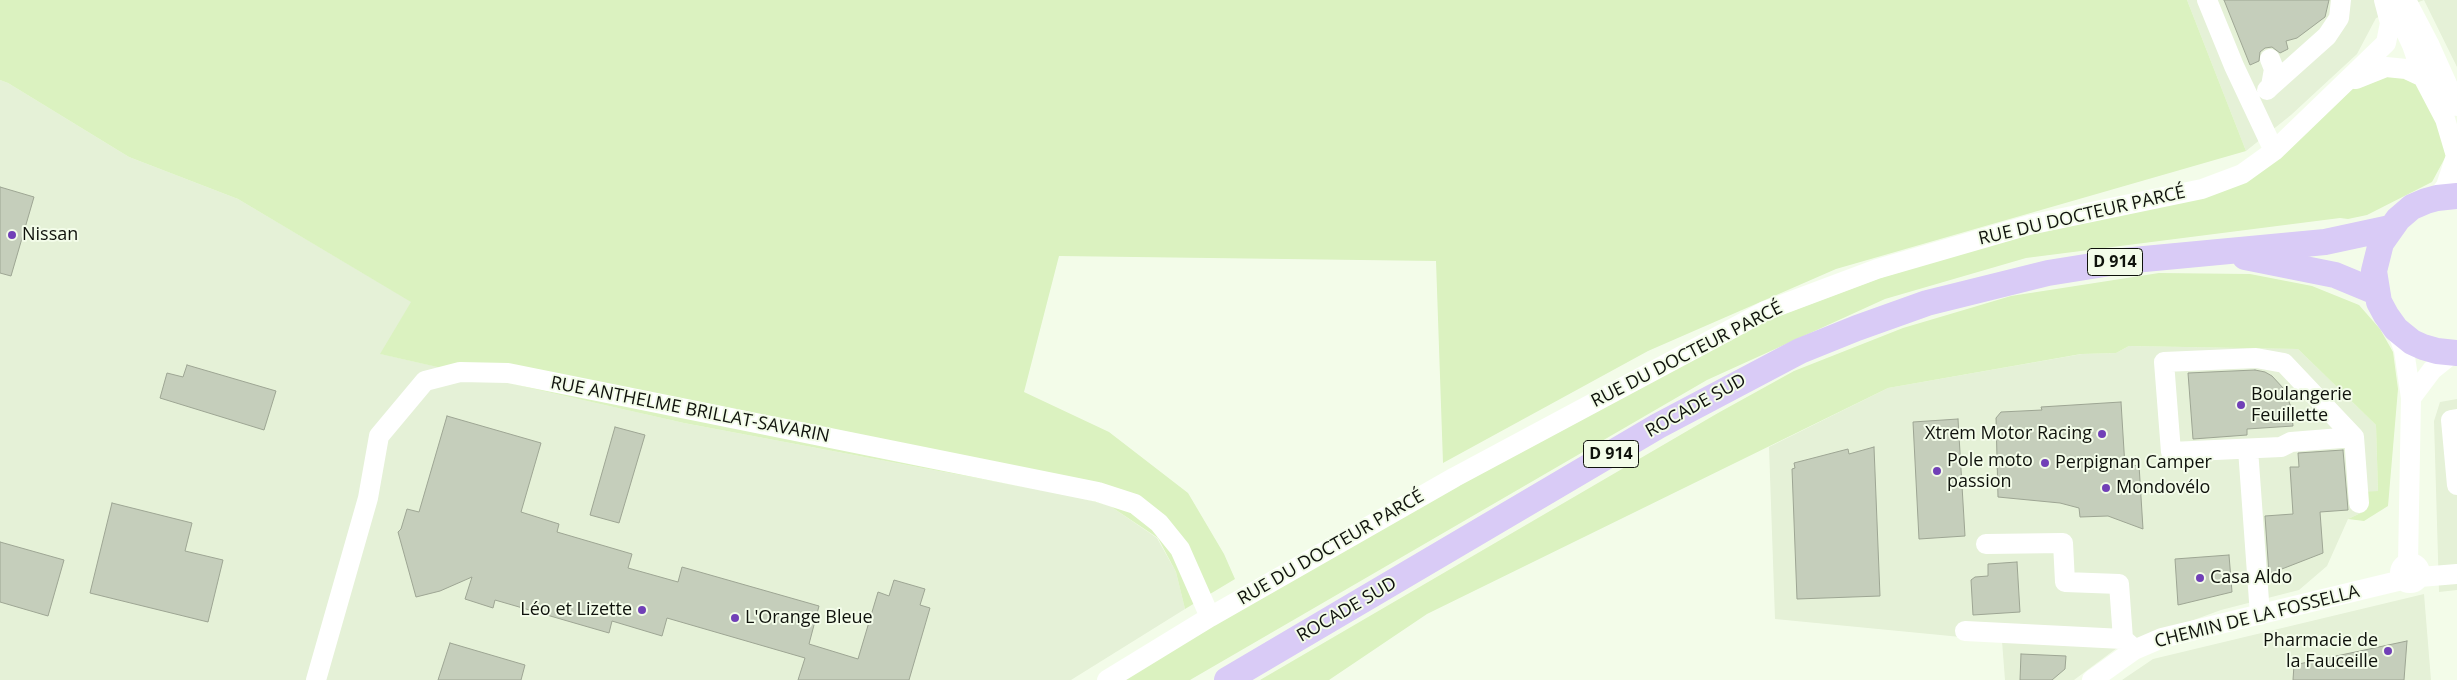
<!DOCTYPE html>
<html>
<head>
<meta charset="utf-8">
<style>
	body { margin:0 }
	canvas { display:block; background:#f3fce9 }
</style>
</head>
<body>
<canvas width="2457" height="680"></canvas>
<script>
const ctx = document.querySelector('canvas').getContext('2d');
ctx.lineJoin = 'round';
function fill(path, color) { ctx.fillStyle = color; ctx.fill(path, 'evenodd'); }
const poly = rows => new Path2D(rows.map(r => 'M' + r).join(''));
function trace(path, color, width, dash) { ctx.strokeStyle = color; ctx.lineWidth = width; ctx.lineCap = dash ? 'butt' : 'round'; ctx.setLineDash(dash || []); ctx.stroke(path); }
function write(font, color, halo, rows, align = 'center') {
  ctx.font = font + ' "Open Sans",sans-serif'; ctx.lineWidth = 4; ctx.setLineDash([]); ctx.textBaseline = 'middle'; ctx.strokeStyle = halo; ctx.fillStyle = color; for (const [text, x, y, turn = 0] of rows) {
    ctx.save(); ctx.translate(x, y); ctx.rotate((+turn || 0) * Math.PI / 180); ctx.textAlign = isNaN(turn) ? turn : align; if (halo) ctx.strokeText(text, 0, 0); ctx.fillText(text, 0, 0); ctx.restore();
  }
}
fill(poly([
	[2187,0,2457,0,2457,67,2424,0,2376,18,2357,54,2291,115,2246,151],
	[0,80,8,83,129,157,238,199,412,302,381,354,684,423,1077,497,1110,506,1157,538,1176,572,1185,609,1071,680,0,680],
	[2129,346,2298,349,2376,425,2378,491,2365,511,2348,519,2327,566,2299,590,2221,610,2117,648,2074,680,2005,680,2002,641,1775,619,1769,447,1888,388,2082,354,2116,353],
	[2457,399,2457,590,2439,592,2434,421,2440,402],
	[2424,594,2431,680,2122,680,2153,659]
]), '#e5f1d7');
fill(poly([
	[0,0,2187,0,2246,151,1836,269,1648,351,1443,463,1436,261,1059,256,1024,392,1109,432,1188,493,1224,554,1235,579,1185,609,1176,572,1158,538,1110,506,1077,497,684,423,380,354,411,302,238,199,129,157,8,83,0,80],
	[2387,76,2403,78,2416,84,2437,122,2446,156,2432,182,2367,215,2348,219,2340,218,2026,258,1885,299,1707,380,1190,680,1124,680,1215,625,1460,485,1768,320,1880,278,2031,233,2205,197,2350,90],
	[2159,273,2250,274,2312,286,2359,305,2380,329,2393,352,2398,389,2388,506,2364,521,2348,519,2365,511,2364,492,2378,491,2376,425,2298,349,2129,346,2116,353,2081,354,1888,388,1427,614,1329,680,1260,680,1718,413,1794,371,1903,328,2011,296]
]), '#dbf2c0');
const building = poly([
	[2224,0,2329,0,2325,17,2297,38,2286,41,2288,49,2280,53,2272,47,2265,48,2260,52,2259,61,2250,65,2224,0],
	[0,187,34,197,11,276,0,273,0,187],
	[187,365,276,391,264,430,160,398,167,373,183,377,187,365],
	[2255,370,2265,372,2272,376,2284,389,2291,407,2293,426,2247,429,2247,435,2193,439,2188,373,2255,370],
	[2121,402,2125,467,2139,465,2143,529,2108,516,2080,517,2079,508,2060,503,1998,497,1996,418,2001,412,2042,410,2041,407,2121,402],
	[447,416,541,443,521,512,559,524,557,532,632,554,628,568,678,582,682,567,819,606,809,644,858,659,878,592,889,596,894,580,925,589,920,605,930,608,909,680,798,680,805,658,667,618,662,636,612,621,609,633,495,600,493,608,465,599,472,577,440,591,416,597,398,532,401,529,407,509,419,512,447,416],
	[1958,419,1965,536,1919,539,1913,422,1958,419],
	[615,427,645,435,619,523,590,515,615,427],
	[1874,447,1880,596,1797,599,1792,469,1795,468,1794,463,1848,449,1849,454,1874,447],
	[2343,450,2348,510,2320,512,2323,553,2269,574,2265,516,2293,514,2290,467,2299,467,2298,453,2343,450],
	[112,503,192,523,185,551,223,560,208,622,90,593,112,503],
	[0,542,64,560,48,616,0,602,0,542],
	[2229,555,2232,592,2178,605,2175,559,2229,555],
	[2017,562,2020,612,1973,615,1971,580,1975,577,1988,576,1988,564,2017,562],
	[2407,641,2404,680,2293,680,2294,665,2407,641],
	[450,643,525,665,521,680,438,680,450,643],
	[2021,654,2066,656,2065,669,2052,680,2020,680,2021,654]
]);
fill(building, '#c5cebb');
trace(building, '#9ea694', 1);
trace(poly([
	[2207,0,2234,66,2274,151],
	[2406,0,2430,46,2457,106],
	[2392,3,2412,45,2423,77,2445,119,2456,156,2446,186,2437,198],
	[2356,79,2386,67,2406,69,2423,77],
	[2271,86,2327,36,2339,18,2341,0],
	[2267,90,2271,86,2274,69,2270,59],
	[2396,329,2404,350,2411,398,2408,563],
	[2256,358,2284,363,2354,437,2291,442,2281,447,2171,452,2164,362,2256,358],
	[2411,398,2432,370,2453,353],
	[2457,419,2451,420,2457,485],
	[2354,437,2359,503],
	[2248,449,2260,615],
	[1986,544,2063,543,2065,582,2119,584,2123,639],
	'2400 573a10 10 0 1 1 20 0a10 10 0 1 1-20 0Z',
	[2420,577,2457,574],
	[1965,631,2123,639,2132,647],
	[316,680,368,498,379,436,425,381,460,372,508,373,1098,492,1135,504,1159,523,1180,549,1210,617],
	[1107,680,1210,617,1455,477,1765,311,1877,269,2029,225,2202,189,2242,174,2274,151,2386,43,2390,23,2384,0],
	[2092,680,2134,650,2162,638,2402,580]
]), '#fff', 20);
trace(poly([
	[2457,196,2437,198,2426,201,2412,207,2398,219,2381,243,2374,271,2379,302,2386,315,2396,329,2412,342,2423,347,2437,351,2457,353],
	[2245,257,2335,275,2376,292],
	[1227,680,1658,426,1800,351,1857,328,1927,303,2048,273,2123,261,2325,242,2390,228]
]), '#d9cbf6', 26);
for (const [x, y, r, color] of [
	[12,235,5,"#7140b7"],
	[2241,405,5,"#7140b7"],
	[2102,434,5,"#7140b7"],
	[2045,463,5,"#7140b7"],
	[1937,471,5,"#7140b7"],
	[2106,488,5,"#7140b7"],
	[2200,578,5,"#7140b7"],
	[642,610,5,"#7140b7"],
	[735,618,5,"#7140b7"],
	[2388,651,5,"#7140b7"]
]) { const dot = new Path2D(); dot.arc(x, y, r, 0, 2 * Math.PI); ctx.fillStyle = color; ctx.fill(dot); trace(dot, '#f3fce9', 2); }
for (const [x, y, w] of [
	[2115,262,55],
	[1611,454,55]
]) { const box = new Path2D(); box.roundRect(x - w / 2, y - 13.5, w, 27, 4); ctx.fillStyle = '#f3fce9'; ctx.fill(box); trace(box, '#0f120c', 1); }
write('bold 16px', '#0f120c', null, [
	["D 914",2115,262],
	["D 914",1611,454]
]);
write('18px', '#0f120c', '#f3fce9', [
	["RUE DU DOCTEUR PARCÉ",2082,216,-13],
	["RUE DU DOCTEUR PARCÉ",1687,355,-27],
	["ROCADE SUD",1696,406,-29],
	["RUE ANTHELME BRILLAT-SAVARIN",690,410,11],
	["RUE DU DOCTEUR PARCÉ",1331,548,-30],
	["ROCADE SUD",1347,610,-30],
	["CHEMIN DE LA FOSSELLA",2257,617,-14]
]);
write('18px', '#0f120c', '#f3fce9', [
	["Nissan",22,235],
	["Boulangerie",2251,395],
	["Feuillette",2251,416],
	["Xtrem Motor Racing",2092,434,"right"],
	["Pole moto",1947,461],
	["passion",1947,482],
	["Perpignan Camper",2055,463],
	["Mondovélo",2116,488],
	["Casa Aldo",2210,578],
	["Léo et Lizette",632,610,"right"],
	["L'Orange Bleue",745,618],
	["Pharmacie de",2378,641,"right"],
	["la Fauceille",2378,662,"right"]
], 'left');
</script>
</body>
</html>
